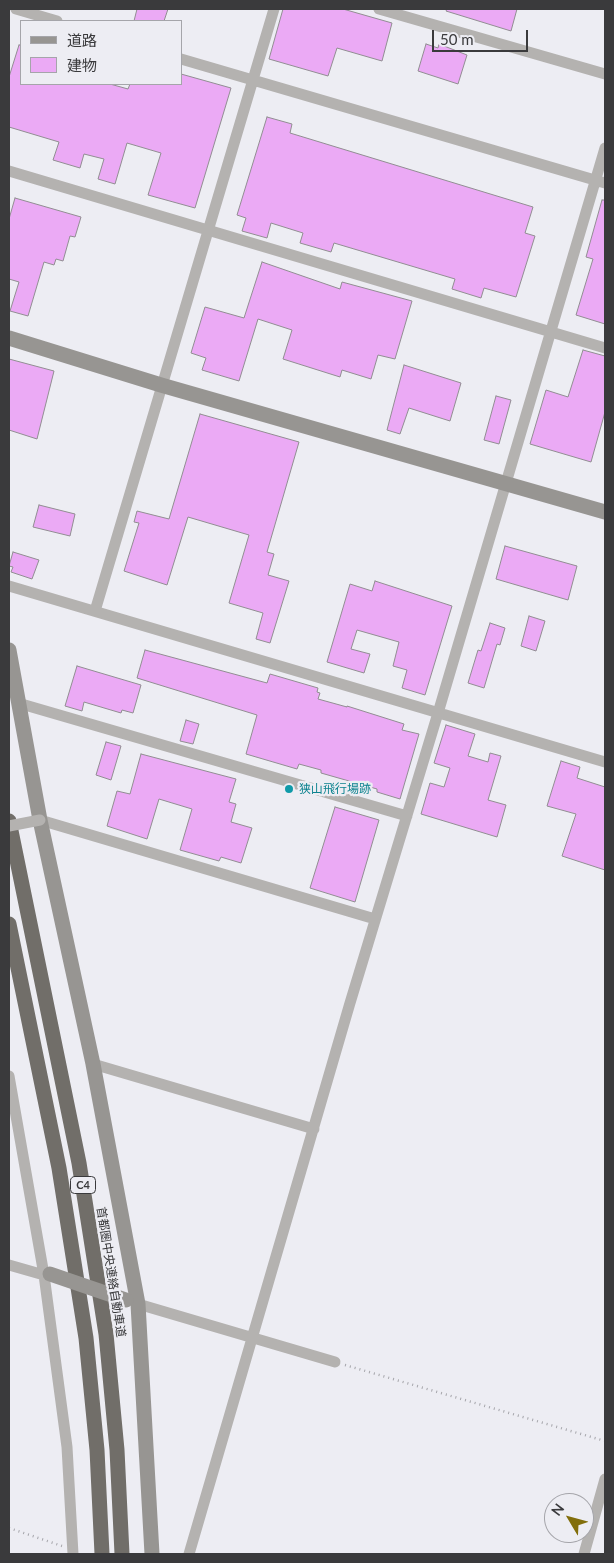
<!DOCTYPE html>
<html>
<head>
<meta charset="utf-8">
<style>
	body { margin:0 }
	#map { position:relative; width:614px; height:1563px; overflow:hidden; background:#ededf3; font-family:Lato,"Noto Sans JP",sans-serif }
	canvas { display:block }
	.frame { position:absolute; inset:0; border:10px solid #3a3a3c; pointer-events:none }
	.legend { position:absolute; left:20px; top:20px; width:162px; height:65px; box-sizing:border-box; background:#ededf3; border:1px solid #a5a5aa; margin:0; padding:6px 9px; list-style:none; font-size:15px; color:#3a3a3c }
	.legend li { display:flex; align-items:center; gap:10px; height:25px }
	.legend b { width:25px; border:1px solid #a5a5aa }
	.north { position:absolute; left:544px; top:1493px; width:50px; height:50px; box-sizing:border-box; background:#ededf3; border:1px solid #a5a5aa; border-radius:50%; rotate:307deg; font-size:14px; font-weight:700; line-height:20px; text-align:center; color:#3a3a3c }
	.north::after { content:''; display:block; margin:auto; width:18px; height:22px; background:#826e0b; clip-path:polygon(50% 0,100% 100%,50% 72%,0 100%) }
	.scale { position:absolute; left:432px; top:30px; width:96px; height:22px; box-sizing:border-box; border:2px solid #3a3a3c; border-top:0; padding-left:6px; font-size:15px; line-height:18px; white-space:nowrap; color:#3a3a3c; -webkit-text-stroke:4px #ededf3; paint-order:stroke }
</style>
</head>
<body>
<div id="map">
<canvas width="614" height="1563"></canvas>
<div class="frame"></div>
<ul class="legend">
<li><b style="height:6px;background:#979592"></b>道路</li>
<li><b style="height:14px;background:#ebaaf5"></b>建物</li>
</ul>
<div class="north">N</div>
<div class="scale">50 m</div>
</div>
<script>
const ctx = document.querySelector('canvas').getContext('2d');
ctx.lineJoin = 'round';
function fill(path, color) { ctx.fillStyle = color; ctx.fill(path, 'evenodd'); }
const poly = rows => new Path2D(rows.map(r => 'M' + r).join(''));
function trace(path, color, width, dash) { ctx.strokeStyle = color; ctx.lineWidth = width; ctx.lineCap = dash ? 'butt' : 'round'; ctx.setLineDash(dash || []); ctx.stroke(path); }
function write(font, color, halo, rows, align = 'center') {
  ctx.font = font + ' Lato,"Noto Sans JP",sans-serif'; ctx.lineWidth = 4.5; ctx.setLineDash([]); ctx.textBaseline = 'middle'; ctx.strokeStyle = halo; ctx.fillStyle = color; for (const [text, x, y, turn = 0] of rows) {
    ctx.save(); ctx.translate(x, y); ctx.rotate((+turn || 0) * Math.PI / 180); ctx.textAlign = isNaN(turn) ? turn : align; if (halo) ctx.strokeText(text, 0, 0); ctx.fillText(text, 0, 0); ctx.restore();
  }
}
const building = poly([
	[137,9,168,9,164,21,134,21,137,9],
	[283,9,343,9,392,23,382,61,337,48,328,76,269,59,283,9],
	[447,9,517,9,511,31,446,11,447,9],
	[426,44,438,48,439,44,467,55,458,84,418,71,426,44],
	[19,45,21,45,21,84,110,84,128,89,130,84,181,84,181,74,231,88,195,208,148,195,161,153,127,143,115,184,98,179,104,159,84,154,80,168,53,160,59,142,9,127,9,77,19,45],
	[267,117,292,124,290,133,533,207,525,233,535,236,516,297,484,288,481,298,452,289,455,279,334,243,331,252,300,243,303,233,271,223,267,238,242,231,246,218,237,215,267,117],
	[15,198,81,217,75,237,70,236,63,261,56,259,54,265,44,262,28,316,10,311,19,282,9,279,9,219,15,198],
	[602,200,605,200,605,324,576,315,593,259,586,257,602,200],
	[262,262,340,289,342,282,412,301,395,359,378,355,371,379,342,370,340,377,283,359,292,330,258,319,239,381,202,370,206,358,191,353,205,307,244,318,262,262],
	[583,350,605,356,605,412,591,462,530,444,546,390,568,397,583,350],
	[9,359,54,371,37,439,9,430,9,359],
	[404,365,461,383,450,421,409,408,400,434,387,430,404,365],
	[496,396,511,400,499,444,484,440,496,396],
	[200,414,299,442,267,552,274,554,268,575,289,581,270,643,256,639,263,613,229,603,249,535,188,517,167,585,124,571,139,523,134,522,137,511,169,519,200,414],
	[39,505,75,514,70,536,33,527,39,505],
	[505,546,577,566,568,600,496,579,505,546],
	[13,552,39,560,32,579,11,572,13,567,9,566,13,552],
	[375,581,452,606,425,695,402,688,407,670,393,666,399,642,357,630,351,649,370,654,364,673,327,662,350,584,372,591,375,581],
	[529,616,545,621,536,651,521,646,529,616],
	[490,623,505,628,500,645,497,644,484,688,468,683,478,650,481,651,490,623],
	[145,650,267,683,270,674,318,688,317,692,320,693,318,699,347,707,347,706,404,724,402,730,419,734,400,799,377,792,377,789,321,773,321,770,299,764,297,769,246,754,257,715,137,678,145,650],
	[77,666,141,685,133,713,122,710,121,713,84,702,82,711,65,706,77,666],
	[186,720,199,724,193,744,180,741,186,720],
	[446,725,475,734,468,756,488,762,490,753,501,756,488,800,506,805,497,837,421,814,430,783,444,787,450,768,434,763,446,725],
	[106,742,121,746,111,780,96,775,106,742],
	[141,754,236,779,229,802,236,804,231,822,252,828,241,863,221,857,219,861,180,850,192,809,159,799,147,839,107,826,117,791,130,794,141,754],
	[561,761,580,767,577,778,605,787,605,870,562,856,576,814,547,806,561,761],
	[335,807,379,820,355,902,310,888,335,807]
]);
fill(building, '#ebaaf5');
trace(building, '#918d92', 1);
trace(poly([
	[345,1365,605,1441],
	[9,1528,62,1546]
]), '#a5a5aa', 2.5, [1, 4]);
trace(poly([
	[16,9,57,21],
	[379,9,605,74],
	[181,59,605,183],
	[9,171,605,348],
	[9,586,605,762],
	[95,611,274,9],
	[18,703,407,816],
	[40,820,375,919],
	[93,1064,314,1129],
	[9,1076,44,1275,67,1447,73,1554],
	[9,1265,44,1275],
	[138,1304,335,1362],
	[189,1554,350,1003,438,713,605,148],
	[584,1554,605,1479]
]), '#b4b2b0', 11);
trace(poly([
	[9,338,161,385,605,512],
	[9,650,40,820,93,1064,138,1304,152,1554]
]), '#979592', 15);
trace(poly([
	[9,821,79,1163,106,1334,117,1450,122,1554],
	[9,924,59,1168,86,1338,97,1450,102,1554]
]), '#716e69', 15);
trace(poly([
	[9,826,40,820]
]), '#b4b2b0', 11);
trace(poly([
	[50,1274,126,1300]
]), '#979592', 15);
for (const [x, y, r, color] of [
	[289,789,5,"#0f9aa8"]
]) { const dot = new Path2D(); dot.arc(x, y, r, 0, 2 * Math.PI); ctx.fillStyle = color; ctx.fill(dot); trace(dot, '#ededf3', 2); }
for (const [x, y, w] of [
	[83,1185,25]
]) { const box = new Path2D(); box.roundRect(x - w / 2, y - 8.5, w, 17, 4); ctx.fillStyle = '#ededf3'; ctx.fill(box); trace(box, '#3a3a3c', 1); }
write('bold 11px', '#3a3a3c', null, [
	["C4",83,1185]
]);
write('12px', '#0d838f', '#ededf3', [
	["狭山飛行場跡",299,789]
], 'left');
write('12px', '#3a3a3c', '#ededf3', [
	["首都圏中央連絡自動車道",111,1272,81]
]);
</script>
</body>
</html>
